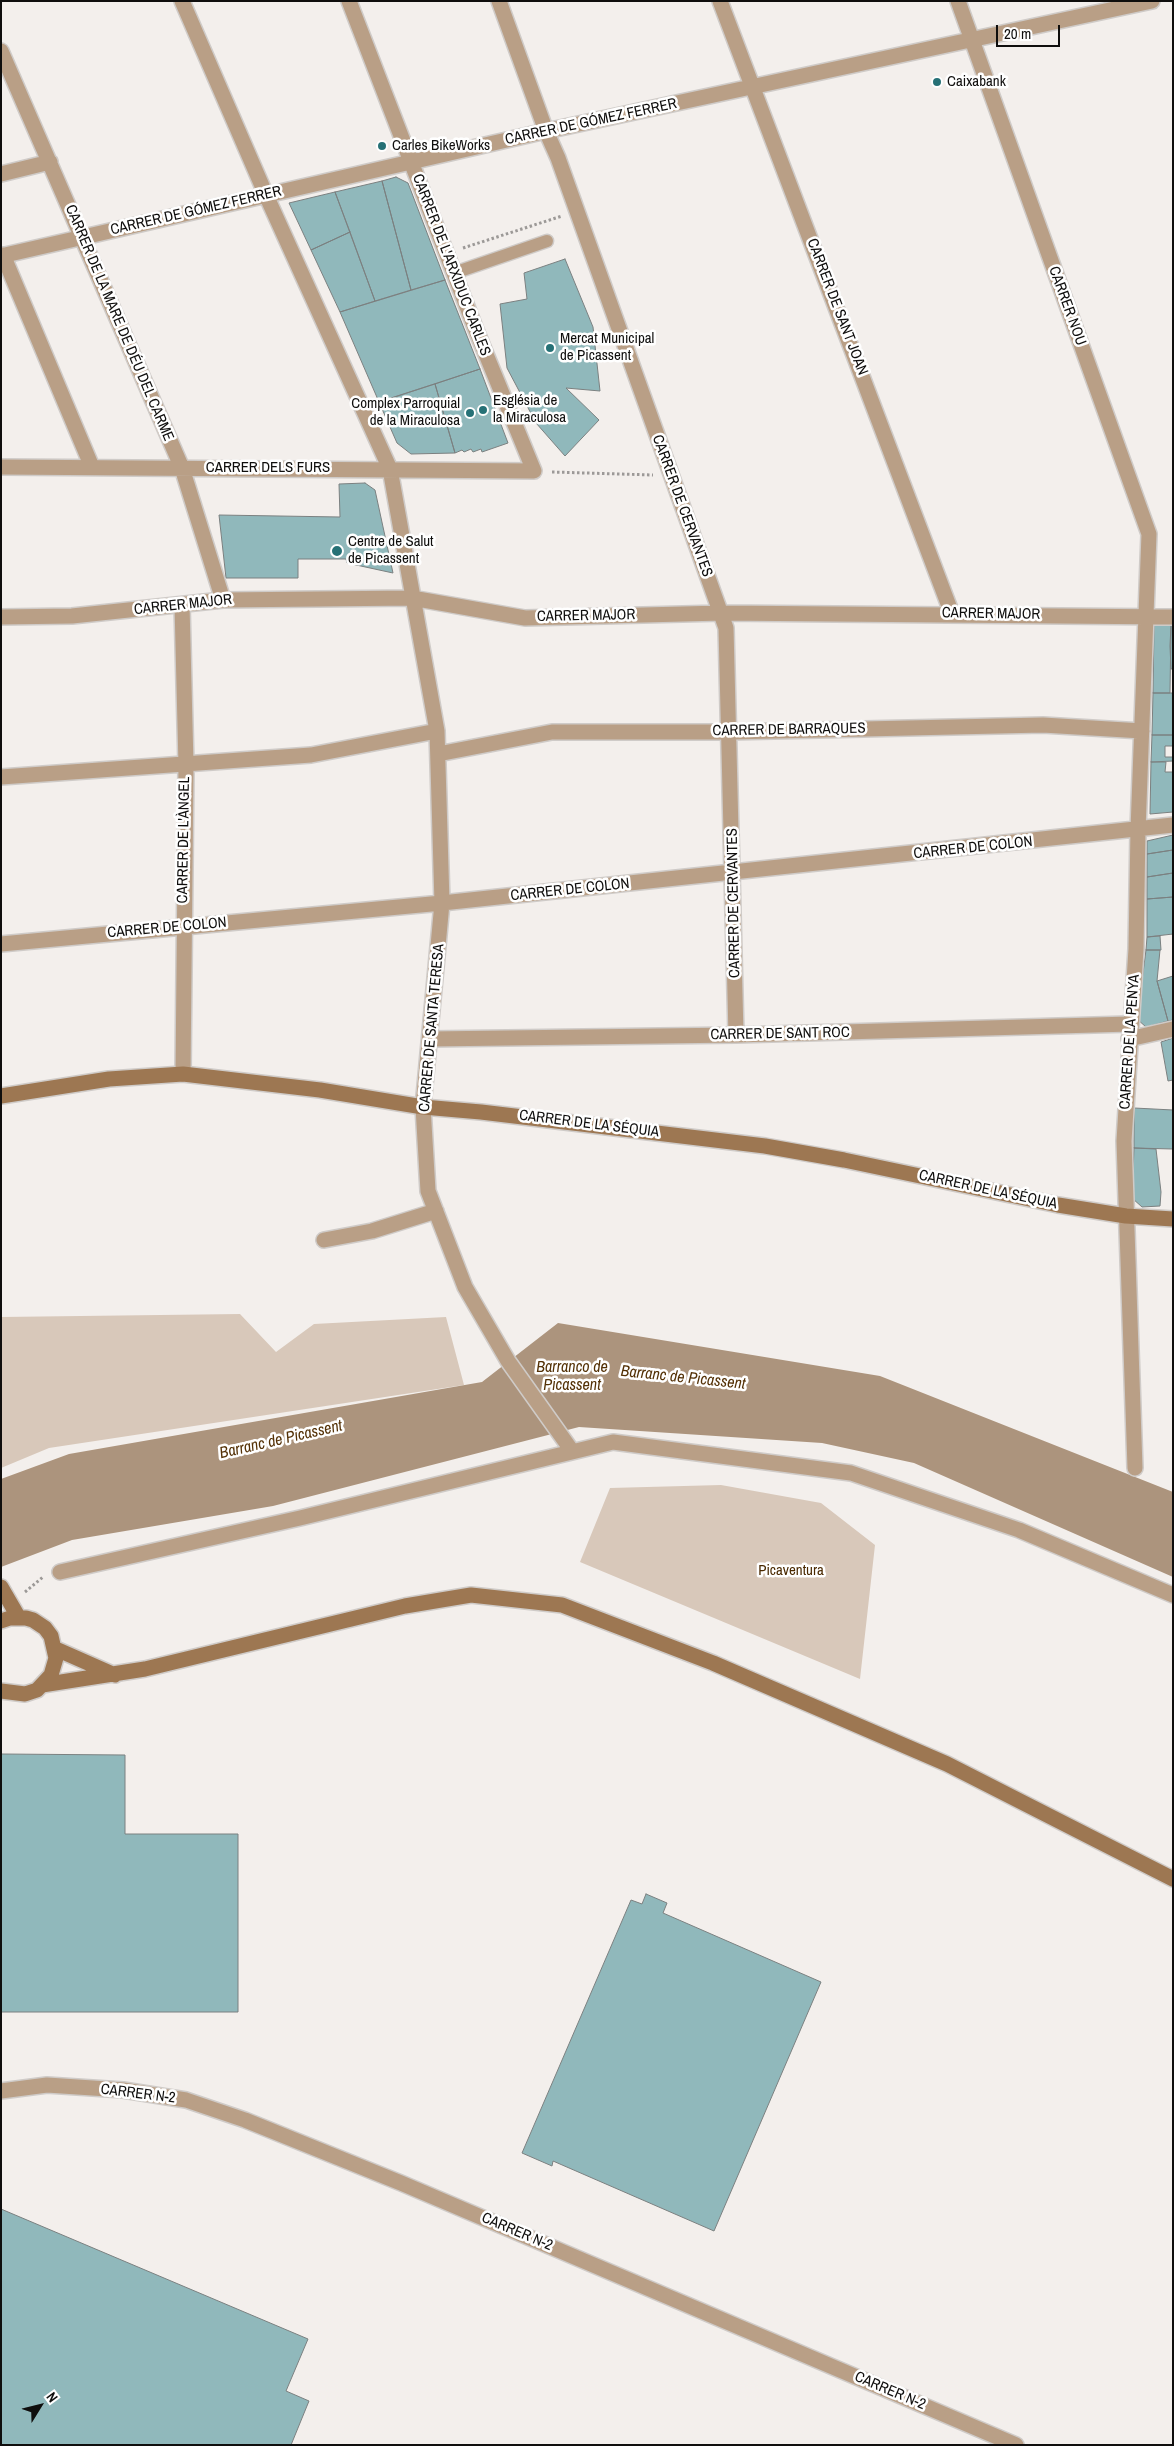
<!DOCTYPE html>
<html>
<head>
<meta charset="utf-8">
<style>
	body { margin:0 }
	#map { position:relative; width:1174px; height:2446px; overflow:hidden; background:#f3efec; font-family:"Archivo Narrow",sans-serif }
	canvas { display:block }
	.frame { position:absolute; inset:0; border:2px solid #0f0e0d; pointer-events:none }
	.north { position:absolute; left:15px; top:2381px; width:50px; height:50px; -webkit-text-stroke:4px #fff; paint-order:stroke; rotate:54deg; font-size:14px; font-weight:700; line-height:20px; text-align:center; color:#0f0e0d }
	.north::after { content:''; display:block; margin:auto; width:18px; height:22px; background:#0f0e0d; clip-path:polygon(50% 0,100% 100%,50% 72%,0 100%) }
	.scale { position:absolute; left:996px; top:25px; width:64px; height:22px; box-sizing:border-box; border:2px solid #0f0e0d; border-top:0; padding-left:6px; font-size:15px; line-height:18px; white-space:nowrap; color:#0f0e0d; -webkit-text-stroke:4px #fff; paint-order:stroke }
</style>
</head>
<body>
<div id="map">
<canvas width="1174" height="2446"></canvas>
<div class="frame"></div>
<div class="north">N</div>
<div class="scale">20 m</div>
</div>
<script>
const ctx = document.querySelector('canvas').getContext('2d');
ctx.lineJoin = 'round';
function fill(path, color) { ctx.fillStyle = color; ctx.fill(path, 'evenodd'); }
const poly = rows => new Path2D(rows.map(r => 'M' + r).join(''));
function trace(path, color, width, dash) { ctx.strokeStyle = color; ctx.lineWidth = width; ctx.lineCap = dash ? 'butt' : 'round'; ctx.setLineDash(dash || []); ctx.stroke(path); }
function write(font, color, halo, rows, align = 'center') {
  ctx.font = font + ' "Archivo Narrow",sans-serif'; ctx.lineWidth = 5; ctx.setLineDash([]); ctx.textBaseline = 'middle'; ctx.strokeStyle = halo; ctx.fillStyle = color; for (const [text, x, y, turn = 0] of rows) {
    ctx.save(); ctx.translate(x, y); ctx.rotate((+turn || 0) * Math.PI / 180); ctx.textAlign = isNaN(turn) ? turn : align; if (halo) ctx.strokeText(text, 0, 0); ctx.fillText(text, 0, 0); ctx.restore();
  }
}
fill(poly([
	[240,1314,276,1352,314,1324,446,1317,464,1385,49,1448,1,1468,1,1317],
	[721,1485,821,1503,875,1545,860,1679,580,1562,610,1488]
]), '#d8c8ba');
fill(poly([
	[558,1323,880,1376,1173,1492,1173,1577,914,1463,822,1443,579,1427,273,1506,72,1540,1,1567,1,1479,69,1454,482,1382]
]), '#ac947d');
const building = poly([
	[396,177,408,183,445,280,411,290,382,181,396,177],
	[382,181,411,290,375,301,335,192,382,181],
	[335,192,350,232,311,250,289,203,335,192],
	[350,232,375,301,340,312,311,250,350,232],
	[565,259,593,327,600,391,566,388,599,420,565,456,536,423,507,368,500,304,527,299,524,273,565,259],
	[445,280,480,369,379,402,340,312,445,280],
	[480,369,508,443,482,452,481,449,473,452,471,449,464,452,462,450,455,453,435,384,480,369],
	[435,384,455,453,411,454,397,443,379,402,435,384],
	[365,483,375,490,393,573,347,563,346,559,298,559,298,578,226,578,219,515,340,517,339,484,365,483],
	[1154,625,1171,625,1170,693,1153,693,1154,625],
	[1171,625,1173,625,1173,669,1171,669,1170,646,1171,625],
	[1153,693,1173,693,1173,735,1152,735,1153,693],
	[1152,735,1173,735,1173,746,1165,746,1165,757,1173,757,1173,761,1151,762,1152,735],
	[1151,762,1166,762,1165,772,1173,772,1173,812,1150,814,1151,762],
	[1173,835,1173,850,1147,854,1147,841,1173,835],
	[1173,850,1173,873,1147,877,1147,854,1173,850],
	[1173,873,1173,897,1147,899,1147,877,1173,873],
	[1173,897,1173,934,1147,937,1147,899,1173,897],
	[1160,936,1161,950,1146,950,1147,937,1160,936],
	[1146,950,1160,950,1157,981,1168,1021,1146,1027,1137,1019,1146,950],
	[1173,976,1173,1020,1168,1021,1157,981,1173,976],
	[1173,1038,1173,1080,1168,1081,1161,1042,1173,1038],
	[1134,1108,1173,1110,1173,1149,1134,1148,1134,1108],
	[1134,1148,1156,1149,1161,1192,1160,1206,1142,1207,1132,1198,1134,1148],
	[1,1754,125,1755,125,1834,238,1834,238,2012,1,2012,1,1754],
	[646,1894,667,1903,663,1913,821,1982,714,2231,553,2161,552,2166,522,2153,631,1900,642,1904,646,1894],
	[1,2209,308,2339,286,2391,309,2401,291,2445,1,2445,1,2209]
]);
fill(building, '#90b8bb');
trace(building, '#7b8080', 1);
const lane = poly([
	[454,273,547,241]
]);
const street = poly([
	[182,1,266,195,390,469,437,731,442,903,423,1107,428,1191,465,1287,508,1361,572,1451],
	[499,1,546,131,558,158,726,628,736,1035],
	[720,1,952,614],
	[958,1,1149,534,1138,830,1136,949,1124,1141,1135,1468],
	[1,51,182,468,223,600],
	[1,174,50,162],
	[3,255,92,467],
	[1,256,546,131,1152,1],
	[1,467,534,471,476,330,349,1],
	[182,605,186,765,183,1074],
	[1,617,72,616,223,600,412,598,525,618,722,613,1173,617],
	[438,754,552,732,729,732,1043,725,1142,731],
	[1,777,311,755,437,731],
	[1,944,442,903,1173,825],
	[430,1039,736,1035,1130,1024],
	[1129,1039,1173,1029],
	[324,1240,372,1231,436,1211],
	[60,1572,300,1518,613,1442,851,1473,1019,1530,1173,1595],
	[1,2091,47,2085,123,2090,186,2100,245,2120,401,2183,1016,2445]
]);
const secondary = poly([
	[1,1096,109,1079,183,1074,320,1090,423,1107,481,1112,765,1146,844,1160,1058,1205,1126,1216,1173,1219],
	[1,1587,19,1618],
	[1,1621,10,1618,26,1618,33,1620,45,1628,51,1636,56,1658,51,1675,37,1690,25,1694,1,1691],
	[56,1649,115,1675],
	[42,1685,145,1669,405,1606,471,1595,562,1605,713,1663,947,1764,1173,1879]
]);
trace(lane, '#cfcbc8', 15);
trace(street, '#cfcbc8', 18);
trace(secondary, '#cfcbc8', 18);
trace(poly([
	[463,248,562,216],
	[552,472,653,475],
	[25,1592,43,1577]
]), '#9c9997', 3, [2.5, 2.5]);
trace(lane, '#b99f86', 12);
trace(street, '#b99f86', 15);
trace(secondary, '#9d7752', 15);
for (const [x, y, r, color] of [
	[937,82,5,"#267176"],
	[382,146,5,"#267176"],
	[550,348,5,"#267176"],
	[483,410,5,"#267176"],
	[470,413,5,"#267176"],
	[337,551,6,"#267176"]
]) { const dot = new Path2D(); dot.arc(x, y, r, 0, 2 * Math.PI); ctx.fillStyle = color; ctx.fill(dot); trace(dot, '#fff', 2); }
write('15px', '#0f0e0d', '#fff', [
	["Caixabank",947,82],
	["Carles BikeWorks",392,146],
	["Mercat Municipal",560,339],
	["de Picassent",560,356],
	["Església de",493,401],
	["la Miraculosa",493,418],
	["Complex Parroquial",460,404,"right"],
	["de la Miraculosa",460,421,"right"],
	["Centre de Salut",348,542],
	["de Picassent",348,559]
], 'left');
write('15px', '#0f0e0d', '#fff', [
	["CARRER DE GÓMEZ FERRER",591,122,-12],
	["CARRER DE GÓMEZ FERRER",196,211,-13],
	["CARRER DE L'ARXIDUC CARLES",451,265,69],
	["CARRER NOU",1067,306,70],
	["CARRER DE SANT JOAN",837,307,69],
	["CARRER DE LA MARE DE DÉU DEL CARME",119,323,67],
	["CARRER DELS FURS",268,468],
	["CARRER DE CERVANTES",682,506,70],
	["CARRER MAJOR",183,605,-6],
	["CARRER MAJOR",991,614,1],
	["CARRER MAJOR",586,616,-1],
	["CARRER DE BARRAQUES",789,730,-1],
	["CARRER DE L'ÀNGEL",184,840,-89],
	["CARRER DE COLON",973,848,-6],
	["CARRER DE COLON",570,890,-6],
	["CARRER DE CERVANTES",734,903,-91],
	["CARRER DE COLON",167,928,-5],
	["CARRER DE SANTA TERESA",432,1028,-85],
	["CARRER DE SANT ROC",780,1034,-1],
	["CARRER DE LA PENYA",1130,1042,-86],
	["CARRER DE LA SÉQUIA",589,1124,7],
	["CARRER DE LA SÉQUIA",988,1190,12],
	["CARRER N-2",138,2094,7],
	["CARRER N-2",517,2232,23],
	["CARRER N-2",890,2391,23]
]);
write('15px', '#4a2900', '#fff', [
	["Picaventura",791,1571]
]);
write('italic 16px', '#543106', '#fff', [
	["Barranco de",572,1368],
	["Picassent",572,1386],
	["Barranc de Picassent",683,1378,6],
	["Barranc de Picassent",281,1440,-13]
]);
</script>
</body>
</html>
